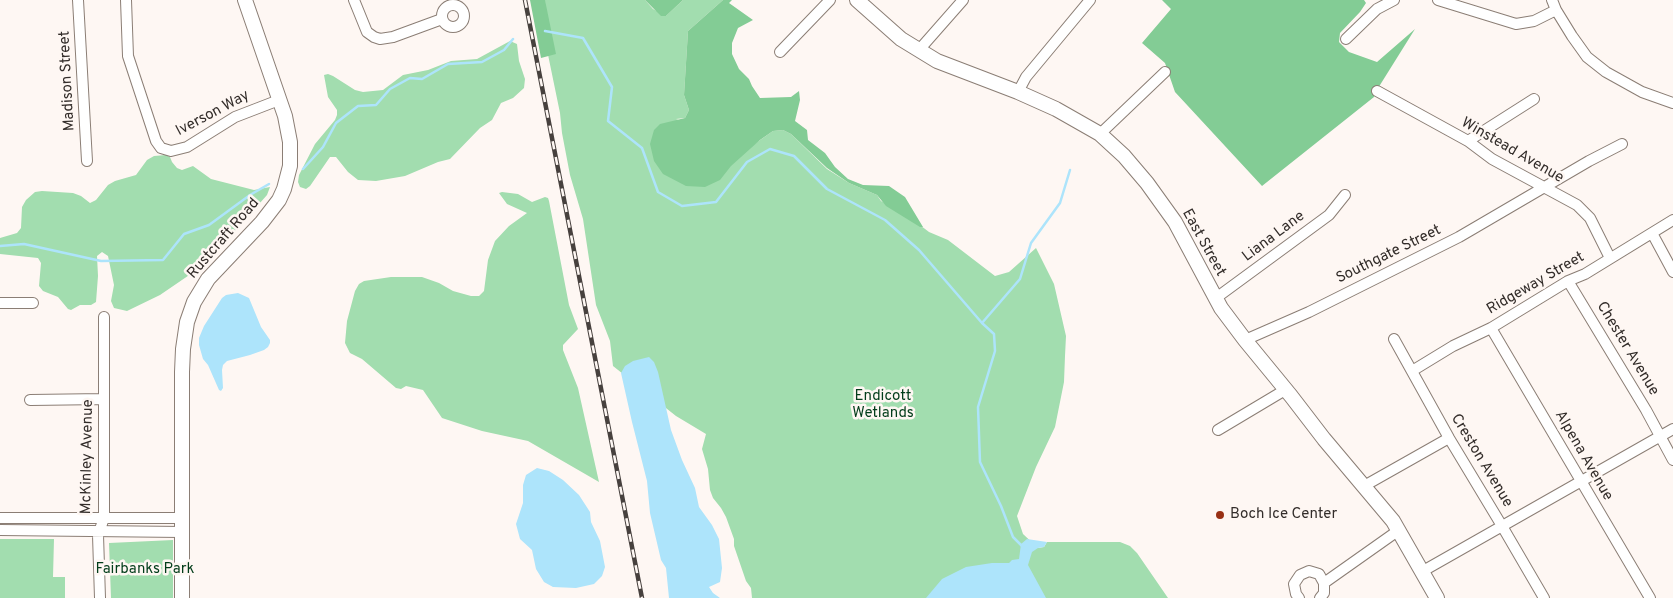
<!DOCTYPE html>
<html>
<head>
<meta charset="utf-8">
<style>
	body { margin:0 }
	canvas { display:block; background:#fef7f3 }
</style>
</head>
<body>
<canvas width="1673" height="598"></canvas>
<script>
const ctx = document.querySelector('canvas').getContext('2d');
ctx.lineJoin = 'round';
function fill(path, color) { ctx.fillStyle = color; ctx.fill(path, 'evenodd'); }
const poly = rows => new Path2D(rows.map(r => 'M' + r).join(''));
function trace(path, color, width, dash) { ctx.strokeStyle = color; ctx.lineWidth = width; ctx.lineCap = dash ? 'butt' : 'round'; ctx.setLineDash(dash || []); ctx.stroke(path); }
function write(font, color, halo, rows, align = 'center') {
  ctx.font = font + ' Overpass,sans-serif'; ctx.lineWidth = 5; ctx.setLineDash([]); ctx.textBaseline = 'middle'; ctx.strokeStyle = halo; ctx.fillStyle = color; for (const [text, x, y, turn = 0] of rows) {
    ctx.save(); ctx.translate(x, y); ctx.rotate((+turn || 0) * Math.PI / 180); ctx.textAlign = isNaN(turn) ? turn : align; if (halo) ctx.strokeText(text, 0, 0); ctx.fillText(text, 0, 0); ctx.restore();
  }
}
fill(poly([
	[545,0,645,0,653,9,666,16,683,0,723,0,688,31,684,95,689,110,685,118,676,119,753,145,773,131,783,130,791,134,827,169,849,183,877,195,881,201,908,216,929,232,948,240,995,276,1009,272,1036,248,1054,284,1066,336,1065,356,1064,382,1055,427,1036,467,1017,516,1023,534,1038,548,1044,547,1047,542,1120,542,1130,546,1137,553,1168,598,752,598,751,588,746,581,734,546,734,539,726,517,721,508,713,498,710,490,708,469,702,449,706,434,676,416,613,366,610,341,596,305,583,219,570,175,562,133,560,113,546,45],
	[510,41,517,44,519,61,525,79,524,88,513,98,501,103,492,120,480,128,450,159,438,162,405,176,376,181,358,180,348,172,336,157,330,157,310,186,306,189,300,187,298,182,299,175,315,144,335,120,337,115,337,110,328,97,324,75,328,74,333,76,355,90,363,92,383,90,403,75,428,70,451,61,477,59],
	[166,155,170,157,172,162,177,168,182,170,193,166,211,179,254,190,270,187,267,195,244,221,201,267,160,295,127,311,114,308,111,301,114,285,108,256,102,252,97,256,98,276,96,302,91,305,80,305,71,310,68,309,58,297,43,291,39,286,41,263,38,258,0,254,0,238,17,233,21,228,22,207,26,200,35,192,42,191,73,193,81,196,90,203,96,200,108,185,115,181,136,175,147,160,154,156],
	[502,192,518,194,532,202,545,197,548,198,549,201,569,305,578,329,563,345,563,350,578,388,599,482,528,441,482,431,442,418,423,390,406,386,401,389,396,388,362,359,350,353,345,343,347,321,355,291,359,284,364,281,391,277,422,277,439,283,453,291,471,296,479,296,484,291,488,260,495,241,509,226,527,213,507,204,499,193],
	[0,539,54,539,53,577,65,577,65,598,0,598],
	[173,540,173,598,111,598,109,543]
]), '#a2ddaf');
fill(poly([
	[530,0,545,0,556,54,541,58],
	[645,0,683,0,666,16,661,16],
	[723,0,732,0,729,3,753,20,738,28,732,43,732,54,739,69,749,79,752,86,760,98,791,97,799,91,800,100,795,121,807,130,808,140,825,153,835,167,848,179,863,185,889,186,905,197,923,227,920,227,886,206,877,195,849,183,827,168,791,134,783,130,773,131,760,140,731,166,720,180,705,187,686,186,663,174,654,161,650,144,654,130,660,124,685,118,689,110,684,95,688,31],
	[1162,0,1364,0,1366,3,1360,12,1340,33,1339,42,1349,52,1377,62,1415,29,1380,85,1374,97,1262,186,1175,92,1165,63,1142,43,1171,9]
]), '#83cc95');
fill(poly([
	[238,293,249,298,261,327,270,340,270,343,268,347,264,350,250,355,227,361,223,365,222,370,223,388,221,391,219,390,208,365,203,359,199,345,199,338,204,326,222,298,226,295],
	[649,357,654,362,658,372,671,430,682,460,695,488,699,507,712,525,719,539,722,568,720,582,709,587,713,593,720,598,669,598,666,568,661,560,650,513,647,481,632,422,621,373,625,366,633,361],
	[537,468,549,471,563,480,579,495,590,512,591,522,600,541,605,567,602,576,594,584,576,588,553,587,544,582,536,569,532,550,520,539,516,524,523,503,523,485,526,475],
	[1027,539,1047,542,1044,547,1038,548,1032,552,1028,565,1046,598,926,598,942,579,966,567,992,563,1009,563,1012,560,1019,559,1021,544]
]), '#ade4fb');
trace(poly([
	[545,31,583,38,612,87,608,121,642,148,658,192,682,206,716,202,747,162,770,149,794,156,827,189,885,220,919,250,982,323,1020,279,1031,243,1060,203,1070,170],
	[303,169,323,147,336,123,358,106,376,105,390,89,410,78,422,79,448,64,482,62,504,50,513,39],
	[0,246,24,244,101,261,163,260,184,234,209,225,250,195,269,184],
	[982,323,994,334,995,351,978,407,980,462,1001,506,1013,537,1023,547]
]), '#ade4fb', 2.5);
const minor = poly([
	[78,0,87,161],
	[126,0,128,56,156,141,161,148,171,151,187,147,235,117,279,100],
	[354,0,367,32,374,37,380,39,393,37,442,19],
	[1438,0,1516,24,1534,21,1556,10],
	[1552,0,1556,10,1572,36,1587,57,1606,72,1642,92,1673,103],
	'442 16a11 11 0 1 1 22 0a11 11 0 1 1-22 0Z',
	[1346,39,1377,9,1394,0],
	[919,50,963,0],
	[780,52,830,0],
	[1377,91,1468,141,1492,159,1577,205,1590,218,1610,258],
	[1018,92,1026,77,1090,0],
	[1100,134,1165,72],
	[1468,141,1534,99],
	[1652,233,1673,272],
	[1568,281,1646,410,1673,460],
	[1216,298,1329,215,1345,195],
	[0,303,33,303],
	[1491,328,1650,598],
	[1394,339,1449,438,1502,526,1544,598],
	[1245,340,1309,312,1459,237,1589,161,1622,144],
	[1412,371,1453,346,1491,328,1568,281,1585,274,1673,220],
	[30,400,104,399],
	[1218,430,1285,390],
	[1364,486,1449,438],
	[0,518,182,518],
	[0,530,182,532],
	[1423,571,1673,429],
	[1324,583,1399,530],
	[100,598,98,535,104,518,104,317],
	[1299,598,1296,594,1294,584,1300,575,1309,571,1319,574,1324,583,1324,593,1320,598]
]);
const secondary = poly([
	[857,0,901,39,937,61,1018,92,1056,109,1100,134,1124,156,1147,183,1175,222,1221,308,1245,340,1291,396,1324,439,1393,521,1437,598],
	[182,598,182,372,183,349,187,322,194,302,208,279,262,222,279,200,284,189,290,166,290,142,285,116,245,0]
]);
trace(minor, '#8b7e75', 12);
trace(secondary, '#8b7e75', 16);
trace(minor, '#fff', 10);
trace(secondary, '#fff', 14);
const rail = poly([
	[525,0,642,598]
]);
trace(rail, '#47413e', 4.5);
trace(rail, '#fef7f3', 2.5, [8]);
for (const [x, y, r, color] of [
	[1220,515,5,"#983014"]
]) { const dot = new Path2D(); dot.arc(x, y, r, 0, 2 * Math.PI); ctx.fillStyle = color; ctx.fill(dot); trace(dot, '#fef7f3', 2); }
write('15px', '#332d2a', '#fef7f3', [
	["Madison Street",68,81,-93],
	["Iverson Way",213,114,-28],
	["Winstead Avenue",1512,151,30],
	["Liana Lane",1274,237,-37],
	["Rustcraft Road",224,239,-49],
	["East Street",1203,243,61],
	["Southgate Street",1389,255,-26],
	["Ridgeway Street",1536,284,-30],
	["Chester Avenue",1627,349,59],
	["Alpena Avenue",1583,456,60],
	["McKinley Avenue",88,457,-89],
	["Creston Avenue",1481,461,59]
]);
write('15px', '#023d1a', '#fef7f3', [
	["Endicott",883,397],
	["Wetlands",883,414],
	["Fairbanks Park",145,570]
]);
write('15px', '#332d2a', '#fef7f3', [
	["Boch Ice Center",1230,515]
], 'left');
</script>
</body>
</html>
